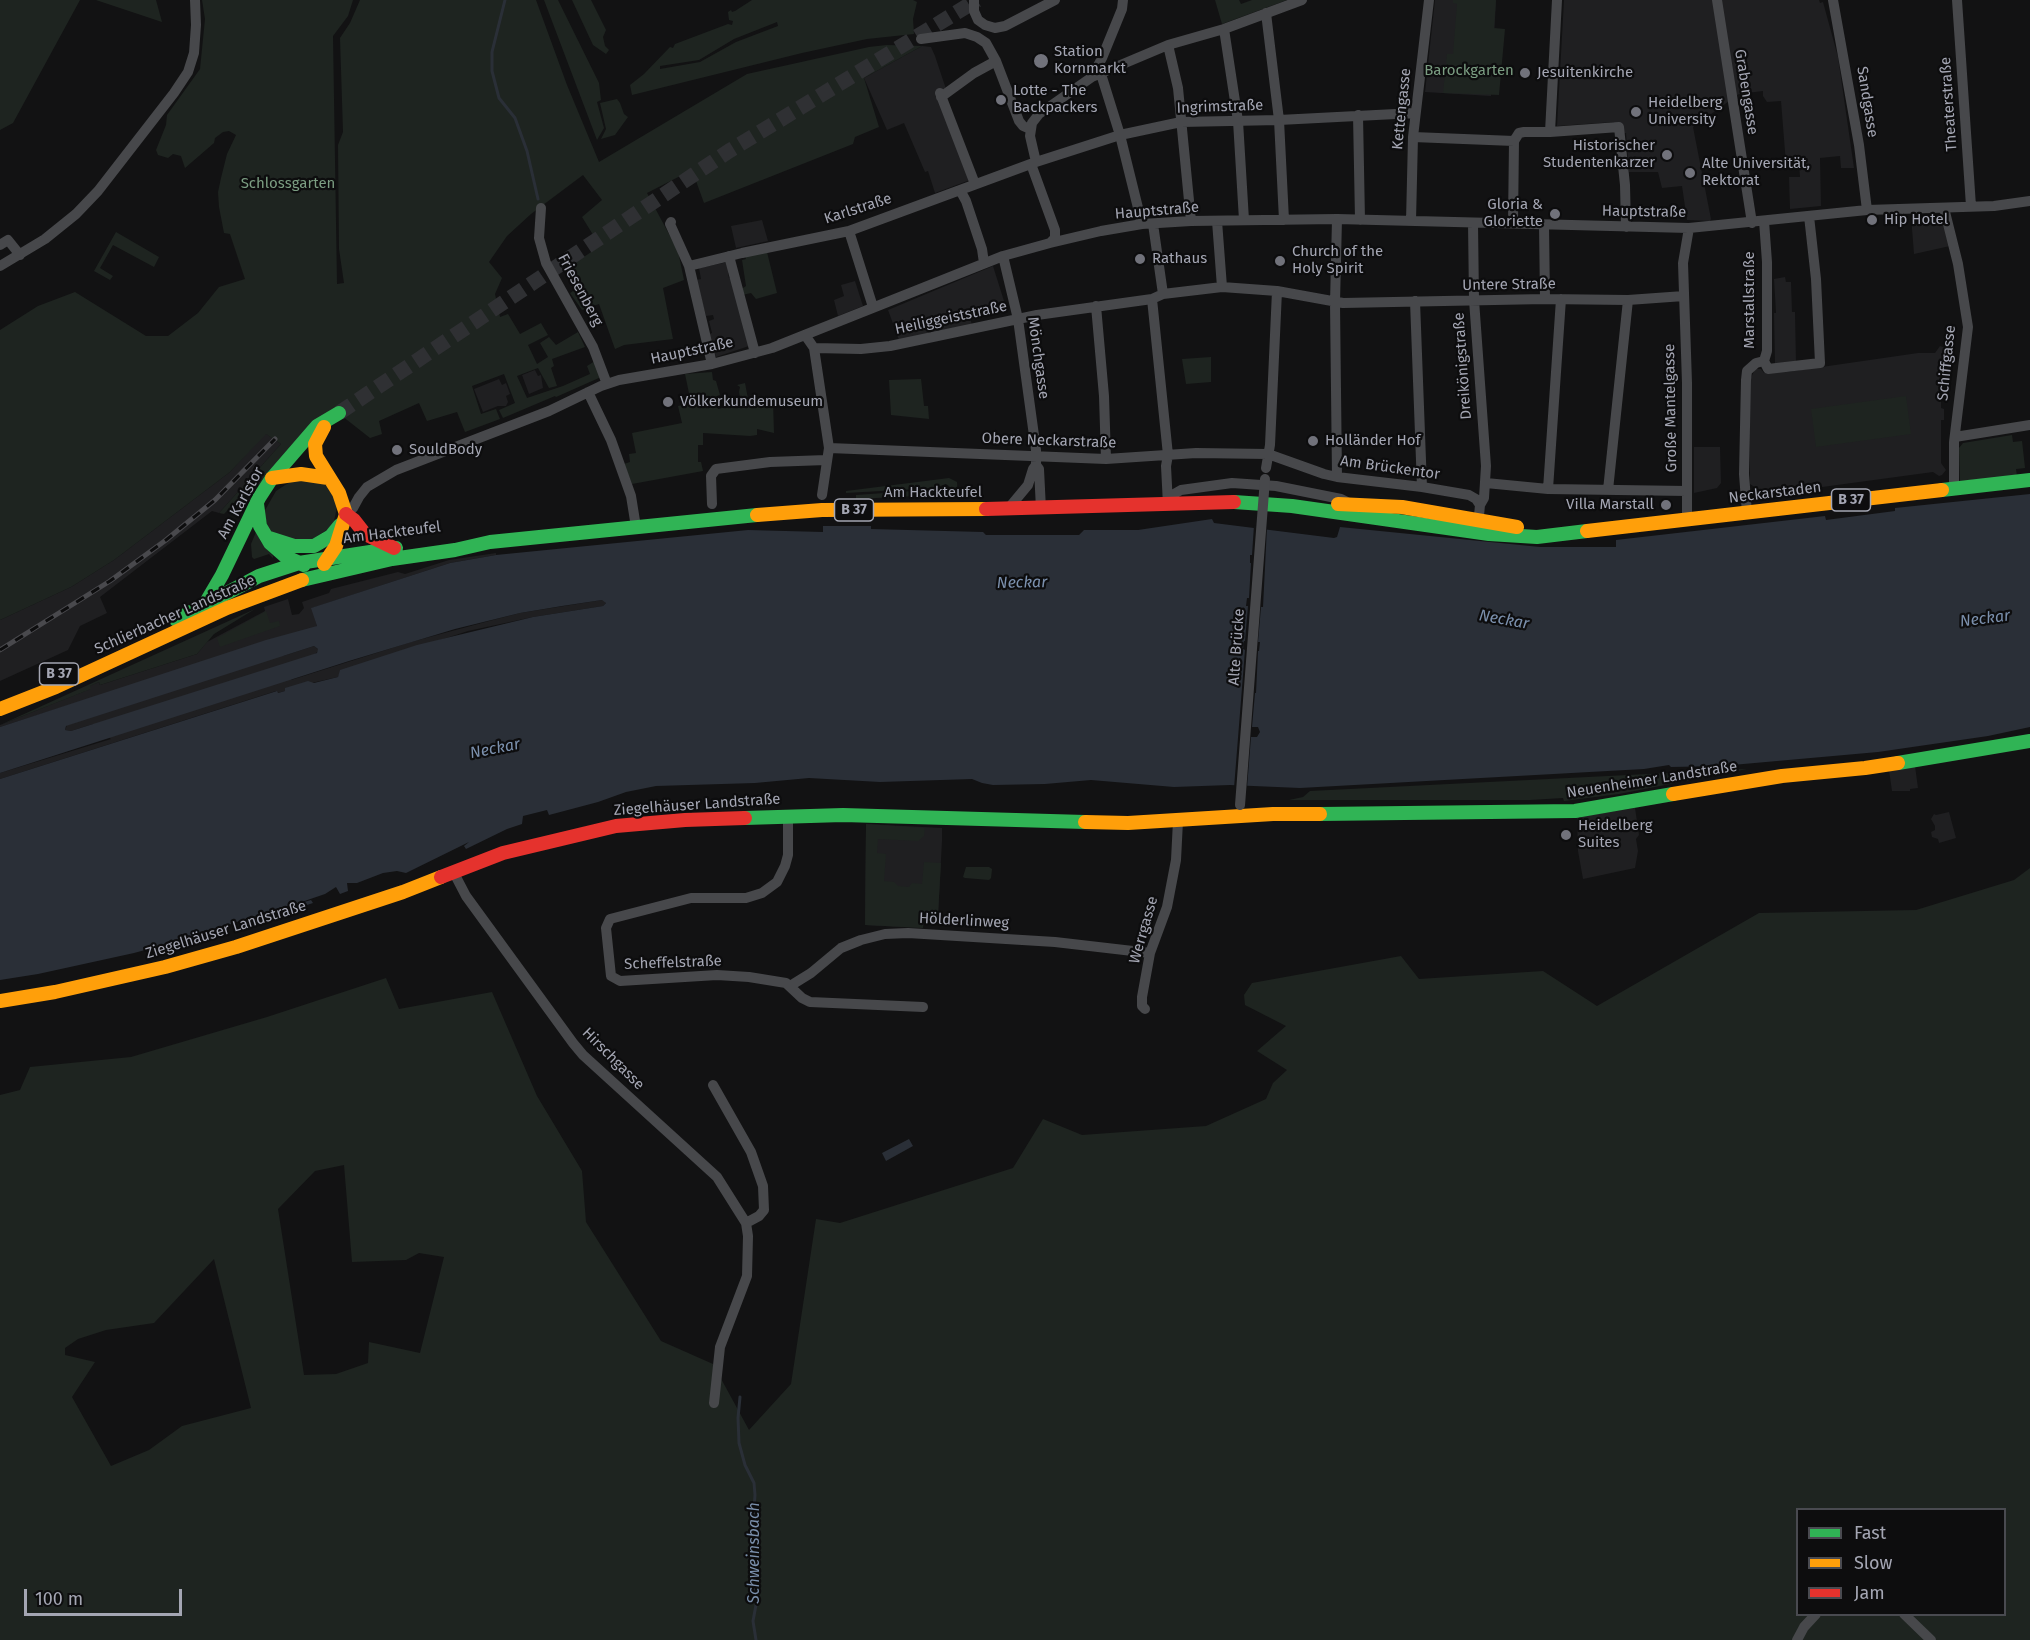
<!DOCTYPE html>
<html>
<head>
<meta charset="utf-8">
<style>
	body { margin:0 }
	#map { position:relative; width:2030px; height:1640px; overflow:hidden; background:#121213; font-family:"Fira Sans",sans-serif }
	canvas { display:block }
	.legend { position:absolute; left:1796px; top:1508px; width:210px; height:108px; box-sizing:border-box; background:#0d0d0e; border:2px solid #494a50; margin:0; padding:8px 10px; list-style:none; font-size:18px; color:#a4a6b3 }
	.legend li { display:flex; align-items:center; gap:12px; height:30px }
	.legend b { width:30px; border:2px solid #494a50 }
	.scale { position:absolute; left:24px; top:1589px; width:158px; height:27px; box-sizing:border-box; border:3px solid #a4a6b3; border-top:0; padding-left:8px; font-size:18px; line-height:21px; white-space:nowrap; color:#a4a6b3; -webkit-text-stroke:4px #0d0d0e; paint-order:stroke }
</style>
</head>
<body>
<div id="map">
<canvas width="2030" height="1640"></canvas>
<ul class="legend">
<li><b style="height:8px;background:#30b455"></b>Fast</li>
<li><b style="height:8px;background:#ff9f0a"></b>Slow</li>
<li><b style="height:8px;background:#e5322d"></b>Jam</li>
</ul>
<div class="scale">100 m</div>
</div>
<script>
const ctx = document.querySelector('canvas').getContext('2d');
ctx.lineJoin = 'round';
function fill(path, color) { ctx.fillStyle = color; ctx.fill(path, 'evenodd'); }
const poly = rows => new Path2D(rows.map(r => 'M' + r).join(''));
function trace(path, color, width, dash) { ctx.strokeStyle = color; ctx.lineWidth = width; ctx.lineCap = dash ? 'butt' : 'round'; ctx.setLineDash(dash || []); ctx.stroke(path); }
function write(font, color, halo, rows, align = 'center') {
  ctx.font = font + ' "Fira Sans",sans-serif'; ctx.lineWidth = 4.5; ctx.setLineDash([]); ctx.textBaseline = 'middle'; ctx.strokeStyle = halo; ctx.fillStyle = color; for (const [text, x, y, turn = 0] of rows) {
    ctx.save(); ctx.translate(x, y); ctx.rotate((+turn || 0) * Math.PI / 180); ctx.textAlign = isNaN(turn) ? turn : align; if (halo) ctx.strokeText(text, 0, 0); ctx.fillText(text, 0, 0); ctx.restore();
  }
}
fill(poly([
	[1435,0,1496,0,1491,96,1425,92],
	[1564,0,1819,0,1820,3,1823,2,1838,57,1854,168,1841,168,1840,156,1820,158,1821,206,1790,209,1789,177,1800,177,1799,164,1786,164,1781,101,1767,102,1763,96,1763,91,1739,94,1693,127,1711,219,1710,221,1687,220,1682,186,1662,188,1658,172,1629,172,1626,133,1620,134,1614,122,1557,126],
	[922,46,931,47,935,56,946,89,937,96,970,180,935,193,928,171,925,172,904,123,887,130,864,78],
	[1937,215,1948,234,1950,246,1914,254,1911,216],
	[762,220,768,241,736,248,731,226],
	[728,262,730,272,728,273,729,278,732,278,749,346,716,357,709,334,712,333,709,321,714,319,713,315,706,316,696,280,701,279,699,268],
	[993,266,1004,301,969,311,972,326,899,340,888,310],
	[1785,277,1786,282,1791,282,1792,312,1795,312,1796,363,1787,372,1918,353,1935,353,1940,346,1948,349,1948,356,1942,360,1941,381,1941,408,1944,409,1944,420,1941,420,1941,463,1946,470,1942,475,1939,476,1933,472,1778,493,1773,499,1750,484,1749,382,1755,369,1761,369,1764,373,1775,364,1774,313,1776,313,1774,279],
	[855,281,863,306,838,316,834,300,844,296,841,285],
	[535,370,538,376,541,375,543,388,529,394,522,375],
	[499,379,502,385,506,383,510,394,506,396,508,402,506,406,498,406,483,412,474,389],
	[265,433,281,444,219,513,212,511,100,597,107,613,80,626,68,650,0,681,0,620,71,587,114,560,230,472],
	[1694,447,1720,447,1721,483,1717,488,1694,493],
	[496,553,496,555,450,563,312,608,317,626,283,656,314,646,318,649,318,651,291,680,411,642,489,621,520,613,602,600,606,601,605,604,603,606,533,617,468,631,341,672,338,677,285,689,285,691,277,693,276,691,0,779,0,773,111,739,93,724,71,731,65,730,67,725,91,717,85,700,0,727,0,725,90,689,89,686,99,682,100,685,197,654,207,642,265,611,264,607,288,599,292,615,299,614,304,608,302,602,329,593,331,589,398,572,405,574,449,560],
	[1915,766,1918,788,1910,789,1910,791,1892,791,1889,770],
	[1635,808,1639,835,1636,839,1638,851,1635,868,1583,879,1578,851,1577,817],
	[1949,812,1956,838,1939,843,1938,839,1932,837,1931,832,1935,830,1935,826,1931,819,1934,814,1936,815],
	[866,824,942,828,942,841,938,915,924,915,923,928,865,925]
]), '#1f1f21');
fill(poly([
	[0,0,80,0,13,123,0,130],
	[96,0,156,0,162,22],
	[202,0,353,0,348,16,333,36,337,284,330,285,344,283,339,249,338,145,343,132,340,38,350,23,360,0,536,0,567,85,599,162,747,74,869,47,887,45,922,46,864,78,879,127,855,137,853,144,704,203,692,170,647,193,678,251,684,280,663,288,673,339,624,345,615,349,599,304,582,310,570,293,581,286,572,265,600,246,582,217,602,200,583,175,531,214,507,236,489,262,502,278,495,294,500,317,508,314,520,334,541,323,548,335,528,345,537,364,548,357,540,343,549,337,556,345,578,332,585,347,552,359,554,366,551,368,557,386,549,388,538,368,517,376,527,398,563,386,590,374,587,366,595,361,601,377,556,397,555,396,503,418,499,410,515,403,504,374,472,386,481,414,496,409,500,419,465,432,457,412,427,421,419,403,379,421,382,434,370,438,342,416,260,486,250,487,224,514,219,513,281,444,266,434,230,472,114,560,71,587,0,620,0,330,38,306,75,292,146,336,168,336,198,313,219,287,245,279,230,234,224,233,219,207,218,192,221,178,227,154,236,135,229,131,223,132,215,138,214,143,185,168,181,156,173,154,168,158,158,155,156,150,166,125,167,115,200,69,205,19],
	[544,0,558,0,599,83,601,100,597,102,604,128,597,140],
	[572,0,591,0,606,30,603,37,605,46,609,50,606,54,593,45],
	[752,0,913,0,917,2,913,19,914,34,867,39,802,53,632,95,630,85,644,74,670,47,673,48,675,44,728,24,732,25,733,21,729,20,728,12,731,10,732,12,735,11],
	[777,22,778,26,736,42,700,62,660,69,660,66,699,60,734,39],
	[1215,0,1239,0,1241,4,1252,0,1287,0,1222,24],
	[1453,0,1496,0,1494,28,1505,29,1499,95,1443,93,1447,54,1453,54,1457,4,1453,3],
	[617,99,620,103,624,114,628,117,615,135,601,139,606,129,600,103],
	[116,232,159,257,154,267,113,245,100,268,113,276,110,280,94,271],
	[767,252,777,293,756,299,751,293,742,295,740,290,746,286,742,260,746,259,745,256],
	[1211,357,1211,382,1186,384,1182,359],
	[712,372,713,380,716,381,720,395,715,397,718,409,731,406,731,403,741,402,739,392,740,387,737,385,745,383,749,404,773,401,774,433,757,429,757,435,750,436,703,433,703,445,698,445,698,462,701,462,703,471,632,484,624,464,630,462,629,454,636,453,632,433,682,423,678,406,691,403,685,374],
	[921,379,924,406,928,406,929,419,891,415,889,380],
	[1906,396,1911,434,1816,447,1811,409],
	[2012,435,2013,442,2022,441,2025,468,2016,469,2017,476,1960,481,1959,448,1963,443],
	[949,478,957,482,958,497,953,497,950,487,946,484,934,488,846,493,846,491],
	[293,480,320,481,331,489,337,507,333,526,306,543,269,532,264,512,276,491],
	[926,490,933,491,938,495,856,499,856,495],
	[256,532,261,542,273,556,273,558,269,554,254,559,252,557,251,544],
	[255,609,214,634,197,654,100,685,99,682,90,686,91,689,0,725],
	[266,611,270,623,279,621,280,626,220,647,217,638],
	[1747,769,1619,794,1564,801,1563,798,1530,800,1289,800,1303,797,1310,791],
	[866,824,925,828,924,836,918,841,878,839,877,853,886,854,884,881,894,882,898,886,909,887,912,883,922,884,924,862,941,863,938,915,924,915,923,928,865,925],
	[966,867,989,867,992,869,991,878,989,880,965,878,963,877],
	[2030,868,2030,1640,0,1640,0,1095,20,1090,30,1067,131,1057,267,1017,386,978,399,1009,492,992,537,1096,582,1171,586,1222,661,1341,713,1364,749,1430,791,1384,816,1219,840,1223,1013,1168,1043,1119,1082,1135,1206,1126,1266,1099,1273,1083,1287,1070,1257,1051,1286,1026,1245,1005,1244,995,1252,983,1401,956,1419,979,1543,971,1597,1006,1759,913,1916,910,2014,880],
	[344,1165,352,1262,406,1260,419,1253,444,1257,420,1353,369,1342,368,1363,336,1374,304,1375,278,1209,315,1171],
	[214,1259,251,1408,182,1426,149,1450,111,1466,72,1397,95,1362,65,1355,65,1348,78,1339,106,1330,154,1323],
	[1798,1510,2004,1510,2004,1614,1798,1614]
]), '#1e2420');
fill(poly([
	[2030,494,2030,727,1988,736,1878,752,1721,766,1671,767,1669,765,1644,769,1300,788,1230,785,1174,787,1091,780,1045,784,993,785,982,783,972,779,880,782,809,778,755,783,656,786,626,792,598,802,549,815,547,810,523,816,522,824,507,829,466,849,464,846,469,842,406,873,397,871,383,873,357,883,347,883,348,891,340,894,336,887,325,894,281,909,311,900,313,903,258,921,254,916,228,925,226,928,134,953,38,974,0,980,0,779,277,691,278,693,285,691,285,688,308,681,314,683,338,677,340,670,417,645,533,617,603,606,606,603,602,600,562,606,520,613,455,629,349,661,0,773,0,727,266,640,317,626,311,608,450,563,496,555,748,530,823,532,823,526,871,526,871,529,983,532,986,535,1079,535,1084,530,1138,530,1212,519,1214,523,1334,538,1337,537,1340,527,1540,547,1616,547,1616,540,1825,516,1826,520,1895,511,1895,508],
	[314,646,318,649,317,653,71,731,65,730,66,726,69,725],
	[909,1139,913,1146,886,1161,882,1153]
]), '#2a2f37');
fill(poly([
	[1254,525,1267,527,1263,607,1261,607,1258,642,1260,642,1259,651,1258,651,1256,693,1255,693,1252,727,1258,727,1260,732,1257,737,1251,737,1247,788,1234,788,1245,650,1243,649,1244,641,1245,641,1248,606,1246,606,1247,598,1249,598,1251,563,1250,563,1250,555,1252,555]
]), '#121213');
trace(poly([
	[505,0,492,52,492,71,499,98,515,118,527,151,538,199],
	[740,1397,738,1418,739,1443,745,1465,754,1483,755,1495,752,1536,756,1605,753,1621,756,1640]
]), '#2a2f37', 3);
trace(poly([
	[339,413,729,151,977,0]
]), '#2f3033', 15, [15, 8]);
trace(poly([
	[974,0,974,11,978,20,985,25,995,28,1005,26,1055,0],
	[1717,0,1752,223],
	[1833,0,1859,145,1867,210],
	[1957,0,1971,206],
	[1266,13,1279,120,1284,220],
	[1224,29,1238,121,1244,220],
	[921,39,965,33,977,37,986,43,996,61,1019,121,1023,126,1030,129],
	[1168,45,1178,88,1191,221],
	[1101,74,1120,135,1142,224],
	[1092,77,1102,58,1122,9,1123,0],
	[940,93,975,184],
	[941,97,974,73,996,61],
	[1358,115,1360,220],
	[1550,132,1557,0],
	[1413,137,1514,141,1519,133,1524,132,1550,132,1619,127,1625,185,1626,227],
	[1036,162,1030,136,1032,123,1039,114,1092,77,1168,45,1224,29,1302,0],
	[1031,164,1055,230,1055,238,1050,243],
	[960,190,966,201,982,249,984,263],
	[541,208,539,238,546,263,593,347,607,384],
	[1944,208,1958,264,1968,327,1954,442,1954,488],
	[1337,219,1335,303,1337,477],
	[1217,221,1222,287],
	[1411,221,1413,137,1429,0],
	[671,222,670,224,689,266,712,364],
	[1473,223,1474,300,1486,466,1484,498,1480,505],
	[1513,223,1514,141],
	[1153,224,1163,294],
	[1544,225,1545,299],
	[849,231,873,307],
	[0,245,8,240,20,255],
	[729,256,755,353],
	[1003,256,1018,319,1036,450,1036,465,1039,469,1041,509],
	[0,266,45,239,76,214,98,191,174,93,188,72,194,53,196,25,195,0],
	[689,266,742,253,849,231,1036,162,1120,135,1181,122,1279,120,1415,113],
	[1152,299,1168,455,1166,466,1168,505],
	[1415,301,1422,487],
	[1096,306,1104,396,1106,459],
	[805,335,814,348,829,448,822,495],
	[814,348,861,349,890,346,1037,315,1152,299,1163,294,1222,287,1277,291,1343,303,1545,299,1628,300,1684,296],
	[1764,361,1768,369,1820,363,1816,279,1809,216],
	[588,392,611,440,631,496,636,527],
	[1955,437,2030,425],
	[829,448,1106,459,1196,453,1268,454,1324,474,1337,477,1422,487,1469,495,1476,499,1480,505,1478,526],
	[1266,468,1270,445,1277,291],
	[1486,483,1548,489,1687,491],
	[1548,489,1561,299],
	[1608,490,1628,300],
	[712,504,711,476,716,469,770,462,826,460],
	[1168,504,1174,494,1181,490,1232,483,1276,486,1341,499,1347,502],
	[1008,509,1028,485,1033,469,1036,465],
	[1747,513,1744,474,1746,380,1747,371,1756,363,1764,361,1767,351,1767,262,1764,221],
	[346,514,353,508,359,497,367,487,396,470,549,411,601,386,619,380,712,364,772,348,1003,256,1050,243,1101,231,1142,224,1191,221,1337,219,1689,228,1867,210,1994,206,2030,201],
	[1687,520,1687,383,1683,263,1689,228],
	[788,816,788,855,785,866,777,882,762,893,746,898,691,898,610,919,606,928,611,976,620,981,717,975,749,977,786,983,802,998,810,1002,923,1007],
	[454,873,466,896,573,1043,583,1055,717,1177,746,1223,748,1236,747,1276,720,1347,714,1403],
	[790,986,811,973,841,948,861,940,885,934,908,933,1055,942,1150,953],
	[1145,1009,1142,1006,1142,997,1150,953,1167,907,1176,860,1178,821],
	[713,1085,751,1152,763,1186,764,1210,759,1216,746,1223],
	[1904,1614,1931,1640],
	[1797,1640,1804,1627,1816,1614]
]), '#47484b', 10);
trace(poly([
	[1942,490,2030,480],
	[1234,502,1292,506,1489,534,1537,537,1587,531],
	[257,504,260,526,270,543,286,557,304,565],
	[269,538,294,546,314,546,331,536,340,525],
	[302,580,392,559,455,550,490,542,757,515],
	[205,604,222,575,259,498,272,478,317,426,339,413],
	[176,620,259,576,299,563,396,548],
	[1898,763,2030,741],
	[1320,814,1575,811,1673,794],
	[745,818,843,815,1085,822]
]), '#30b455', 14);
trace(poly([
	[324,427,315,444,316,456,339,493,346,514,336,546,324,564],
	[272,478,301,474,328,478],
	[1338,504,1402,507,1517,527],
	[757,515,822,510,986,509],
	[1587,531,1942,490],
	[0,709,56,687,227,608,302,580],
	[1673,794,1782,776,1865,768,1898,763],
	[1085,822,1128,823,1273,814,1320,814],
	[0,1001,55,992,165,967,236,947,403,892,441,877]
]), '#ff9f0a', 14);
trace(poly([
	[986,509,1234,502],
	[346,514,354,520,365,534,394,548],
	[441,877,503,853,616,826,685,820,745,818]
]), '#e5322d', 14);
const rail = poly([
	[0,650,110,581,166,540,215,500,275,439]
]);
trace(rail, '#49494d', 5);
trace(rail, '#0d0d0e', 3, [9]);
trace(poly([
	[1240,805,1265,479]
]), '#47484b', 10);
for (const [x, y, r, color] of [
	[1041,61,8,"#71727b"],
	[1525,73,6,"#71727b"],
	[1001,100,6,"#71727b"],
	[1636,112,6,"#71727b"],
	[1667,155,6,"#71727b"],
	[1690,173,6,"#71727b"],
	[1555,214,6,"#71727b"],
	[1872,220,6,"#71727b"],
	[1140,259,6,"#71727b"],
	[1280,261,6,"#71727b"],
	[668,402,6,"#71727b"],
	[1313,441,6,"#71727b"],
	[397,450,6,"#71727b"],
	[1666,505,6,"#71727b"],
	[1566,835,6,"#71727b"]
]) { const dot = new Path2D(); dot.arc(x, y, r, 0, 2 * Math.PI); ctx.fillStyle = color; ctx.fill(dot); trace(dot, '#0d0d0e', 2); }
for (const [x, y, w] of [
	[1851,500,39],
	[854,510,39],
	[59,674,39]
]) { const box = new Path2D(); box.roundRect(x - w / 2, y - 11, w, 22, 4.5); ctx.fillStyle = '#0d0d0e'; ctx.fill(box); trace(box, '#a4a6b3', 1.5); }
write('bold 14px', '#a4a6b3', null, [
	["B 37",1851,500],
	["B 37",854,510],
	["B 37",59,674]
]);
write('15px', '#a4a6b3', '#0d0d0e', [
	["Station",1054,52],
	["Kornmarkt",1054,69],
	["Jesuitenkirche",1537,73],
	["Lotte - The",1013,91],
	["Backpackers",1013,108],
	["Heidelberg",1648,103],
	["University",1648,120],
	["Historischer",1655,146,"right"],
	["Studentenkarzer",1655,163,"right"],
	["Alte Universität,",1702,164],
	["Rektorat",1702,181],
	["Gloria &",1543,205,"right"],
	["Gloriette",1543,222,"right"],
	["Hip Hotel",1884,220],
	["Church of the",1292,252],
	["Holy Spirit",1292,269],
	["Rathaus",1152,259],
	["Völkerkundemuseum",680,402],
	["Holländer Hof",1325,441],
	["SouldBody",409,450],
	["Villa Marstall",1654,505,"right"],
	["Heidelberg",1578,826],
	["Suites",1578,843]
], 'left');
write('15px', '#7b9d82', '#0d0d0e', [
	["Barockgarten",1469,71],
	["Schlossgarten",288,184]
]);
write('15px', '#a4a6b3', '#0d0d0e', [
	["Grabengasse",1746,92,81],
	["Sandgasse",1867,102,81],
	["Theaterstraße",1949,104,-94],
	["Ingrimstraße",1220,107,-2],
	["Kettengasse",1402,109,-84],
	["Karlstraße",858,209,-18],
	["Hauptstraße",1157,211,-5],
	["Hauptstraße",1644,212,1],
	["Untere Straße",1509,285,-1],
	["Friesenberg",580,290,62],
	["Marstallstraße",1750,300,-90],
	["Heiliggeiststraße",951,318,-12],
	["Hauptstraße",692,351,-12],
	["Mönchgasse",1038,358,82],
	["Schiffgasse",1947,363,-84],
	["Dreikönigstraße",1463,366,-94],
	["Große Mantelgasse",1671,408,-91],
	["Obere Neckarstraße",1049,441,2],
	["Am Brückentor",1390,468,8],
	["Am Hackteufel",933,493],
	["Neckarstaden",1775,493,-7],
	["Am Karlstor",241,503,-61],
	["Am Hackteufel",392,533,-7],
	["Schlierbacher Landstraße",175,615,-24],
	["Alte Brücke",1237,647,-86],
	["Neuenheimer Landstraße",1652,780,-9],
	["Ziegelhäuser Landstraße",697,805,-4],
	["Hölderlinweg",964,921,3],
	["Ziegelhäuser Landstraße",226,930,-17],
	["Werrgasse",1144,930,-74],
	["Scheffelstraße",673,963,-2],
	["Hirschgasse",613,1059,45]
]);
write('italic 16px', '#7b90ad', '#0d0d0e', [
	["Neckar",1022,583,-1],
	["Neckar",1985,619,-7],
	["Neckar",1504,620,10],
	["Neckar",495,749,-11],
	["Schweinsbach",755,1553,-90]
]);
</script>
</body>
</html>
